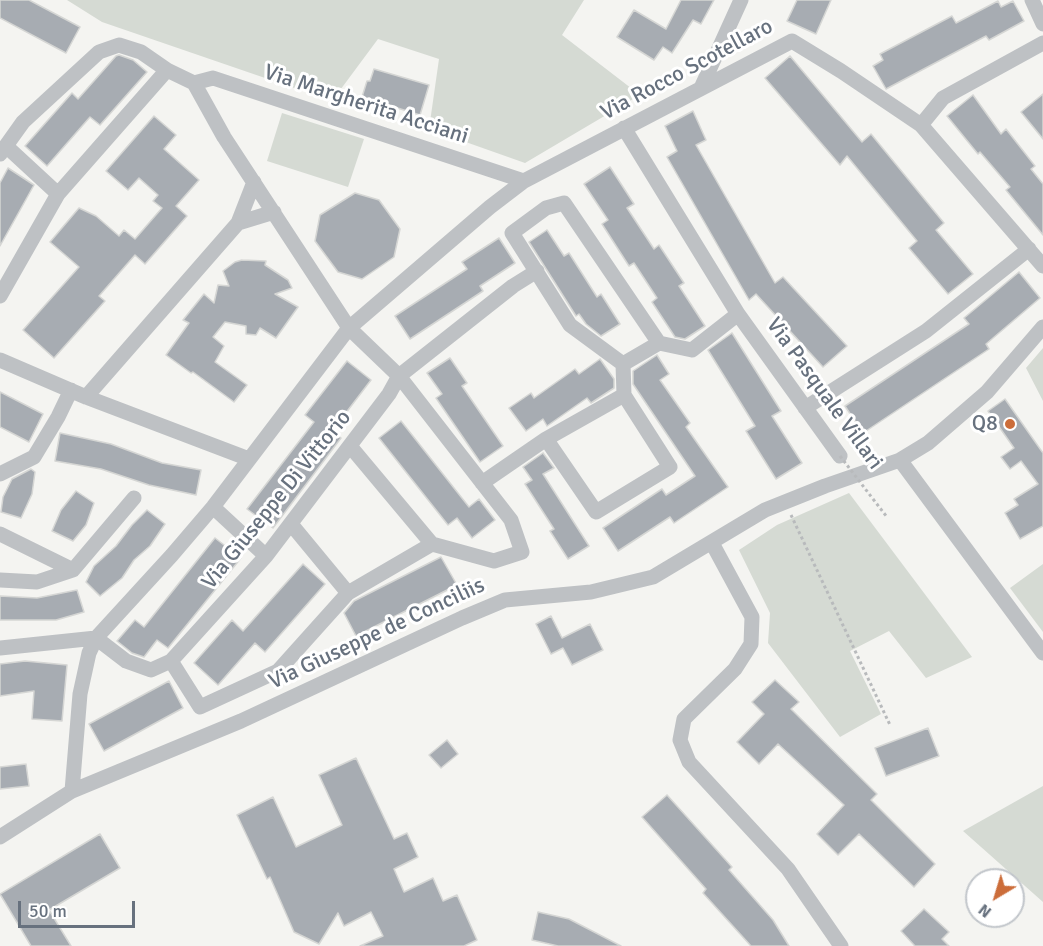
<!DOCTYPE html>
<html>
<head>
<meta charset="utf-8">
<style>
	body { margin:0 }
	#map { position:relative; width:1043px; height:946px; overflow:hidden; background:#f4f4f1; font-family:Signika,sans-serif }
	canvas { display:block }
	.north { position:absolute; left:965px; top:868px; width:60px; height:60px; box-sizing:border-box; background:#fff; border:2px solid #c2c6cb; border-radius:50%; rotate:218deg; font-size:16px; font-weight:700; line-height:24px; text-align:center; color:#67717e }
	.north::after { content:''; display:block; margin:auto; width:21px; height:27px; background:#cc6d3a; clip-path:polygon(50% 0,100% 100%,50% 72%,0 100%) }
	.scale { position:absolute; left:18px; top:901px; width:117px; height:27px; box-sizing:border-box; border:3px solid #67717e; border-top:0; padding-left:8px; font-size:18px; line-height:21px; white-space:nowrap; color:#67717e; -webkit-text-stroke:4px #fff; paint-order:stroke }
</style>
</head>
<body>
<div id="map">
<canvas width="1043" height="946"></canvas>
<div class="north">N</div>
<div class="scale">50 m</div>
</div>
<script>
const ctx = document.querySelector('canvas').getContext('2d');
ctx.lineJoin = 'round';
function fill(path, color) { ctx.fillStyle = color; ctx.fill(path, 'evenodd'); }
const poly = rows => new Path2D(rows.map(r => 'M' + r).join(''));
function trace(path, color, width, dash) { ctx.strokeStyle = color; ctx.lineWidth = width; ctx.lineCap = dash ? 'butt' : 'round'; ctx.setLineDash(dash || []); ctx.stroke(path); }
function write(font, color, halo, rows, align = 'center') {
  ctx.font = font + ' Signika,sans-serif'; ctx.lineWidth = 6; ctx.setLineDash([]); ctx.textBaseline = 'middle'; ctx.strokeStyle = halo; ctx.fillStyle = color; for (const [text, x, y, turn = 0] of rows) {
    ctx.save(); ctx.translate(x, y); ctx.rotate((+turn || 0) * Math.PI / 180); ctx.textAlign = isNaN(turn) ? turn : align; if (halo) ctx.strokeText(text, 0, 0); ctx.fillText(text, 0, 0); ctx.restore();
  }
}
fill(poly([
	[67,0,584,0,562,35,640,95,525,163,429,129,439,59,378,39,332,101,102,22],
	[282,113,364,139,348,187,267,161],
	[1043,348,1043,401,1026,368],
	[849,493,972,657,926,678,889,631,850,651,881,714,840,737,768,643,770,613,739,550,777,525],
	[1043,564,1043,632,1010,588],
	[1043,786,1043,902,963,831]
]), '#d5dad3');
const building = poly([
	[0,0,29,0,80,27,66,53,0,18,0,0],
	[681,0,714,0,701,24,693,20,672,53,663,47,654,60,617,37,634,10,666,29,681,0],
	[797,0,831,0,816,34,787,21,797,0],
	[998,1,1001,7,1013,1,1024,21,989,40,986,36,886,89,873,66,883,60,880,54,952,16,956,23,998,1],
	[119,55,133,60,147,72,100,125,90,117,47,166,25,146,72,93,78,99,116,56,119,55],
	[790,56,862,142,871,134,944,223,936,230,973,274,948,294,909,248,917,241,847,156,840,165,765,78,790,56],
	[374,69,429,85,420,115,362,97,367,81,370,81,374,69],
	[1043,94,1043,139,1021,112,1043,94],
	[973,95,1001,134,1006,129,1035,166,1031,169,1043,184,1043,235,1006,190,1010,187,980,152,978,154,947,116,973,95],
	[693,111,706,140,696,145,775,283,783,277,847,346,823,367,756,294,749,300,667,157,677,151,665,126,693,111],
	[154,116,176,135,164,149,199,180,176,206,187,216,145,264,135,255,99,296,105,301,54,358,23,330,79,267,50,242,79,208,96,216,119,236,124,230,135,239,162,208,153,201,158,195,139,178,128,190,106,171,154,116],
	[610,167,634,204,627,208,654,249,659,245,684,283,679,286,705,326,685,339,675,337,652,302,657,298,634,263,629,266,602,224,608,220,584,184,610,167],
	[8,168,34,185,0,246,0,183,8,168],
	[355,193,379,200,400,229,394,257,362,279,338,272,315,241,320,215,355,193],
	[547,230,564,256,569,253,597,297,601,294,620,324,601,336,586,324,579,314,576,316,529,242,547,230],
	[499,238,515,263,480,286,483,291,410,339,395,316,467,269,462,262,499,238],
	[242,260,266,261,265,265,288,280,292,288,275,294,298,307,276,338,260,328,256,335,246,334,246,326,225,322,213,337,224,346,215,362,247,385,234,402,193,372,191,373,166,355,189,323,183,320,204,294,214,303,218,285,229,286,223,271,235,262,242,260],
	[1019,272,1040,298,986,344,989,349,863,433,845,406,969,324,964,318,1019,272],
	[732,333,781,411,772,416,802,463,776,479,746,431,755,426,708,350,732,333],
	[657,355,669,374,660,380,690,423,686,427,728,487,674,523,670,517,618,551,603,528,662,489,666,495,695,476,633,384,633,371,657,355],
	[450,358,467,383,462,386,503,446,480,462,436,398,442,394,427,373,450,358],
	[600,359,614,379,614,388,591,403,587,398,547,426,543,419,526,431,509,408,531,393,534,398,575,369,579,374,600,359],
	[347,361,371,380,332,431,341,438,273,528,247,509,314,422,305,415,347,361],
	[0,392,43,414,29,442,0,427,0,392],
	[1005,399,1043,453,1043,526,1020,539,1005,513,1018,505,1014,499,1038,484,1021,461,1010,469,1001,457,1014,448,988,411,1005,399],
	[401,421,469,507,479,499,495,520,472,538,457,518,448,525,379,438,401,421],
	[60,433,111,444,162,463,201,470,196,495,149,485,101,469,55,461,60,433],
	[543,453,554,468,543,474,589,546,568,559,550,531,554,529,525,484,532,480,523,467,543,453],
	[31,469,35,472,32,494,21,518,1,512,3,497,12,479,31,469],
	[76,491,94,503,86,525,73,541,52,531,61,510,76,491],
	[147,510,165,524,150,546,134,560,122,578,100,596,86,582,94,566,116,546,132,525,147,510],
	[215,538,241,558,168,648,157,640,144,657,132,653,117,641,135,620,144,627,215,538],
	[441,557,457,585,356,636,344,613,354,601,441,557],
	[303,564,325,584,265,652,255,643,218,685,194,663,232,620,243,631,303,564],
	[77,590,84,612,56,620,0,620,0,596,37,598,77,590],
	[551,616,562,638,590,624,603,650,572,665,563,648,551,654,536,624,551,616],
	[25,661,67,665,62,721,32,719,34,691,0,696,0,664,25,661],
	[775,680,799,702,791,709,877,794,871,800,935,864,914,887,859,834,838,855,817,834,844,805,778,744,759,764,737,742,764,714,752,702,775,680],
	[169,681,183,708,104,751,89,724,169,681],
	[928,728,939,756,886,776,875,748,928,728],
	[447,740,458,754,441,768,429,755,447,740],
	[356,758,394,839,407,833,418,857,394,869,404,892,433,878,443,901,457,895,477,940,464,946,360,946,383,936,371,912,344,926,338,913,319,944,294,932,270,877,267,879,237,815,273,797,296,847,342,825,319,775,356,758],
	[26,764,29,786,0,789,0,767,26,764],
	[667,795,732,867,729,870,773,920,789,946,751,946,703,893,706,889,642,817,667,795],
	[100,834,120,868,49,910,71,946,31,946,0,894,100,834],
	[924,909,949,932,942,939,949,946,915,946,901,931,924,909],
	[538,912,569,919,621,946,558,946,532,940,538,912]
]);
fill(building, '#a7acb2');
trace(building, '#d5d6d4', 1.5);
trace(poly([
	[873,499,887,517],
	[791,515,890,725]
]), '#b8babc', 3, [3, 3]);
trace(poly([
	[1032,0,1043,24],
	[194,83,213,78,524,181],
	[701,88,741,0],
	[921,125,943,98,1043,43],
	[624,128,738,314],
	[6,146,58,194],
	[0,154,23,122,99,52,119,45,141,52,167,70,194,83,224,137,349,328,490,207,524,181,792,41,841,71,921,125,1043,266],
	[238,223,254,182],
	[0,296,58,194,167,70],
	[349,328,399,376,389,394,266,556,171,661,151,670,126,661,96,638,172,555,213,507,349,328],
	[659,343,692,350,738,314,840,456],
	[0,360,86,397,249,459],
	[623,364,659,343,564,203,546,208,512,233,570,325,623,364,624,395],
	[86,397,238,223,274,212],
	[805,408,926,331,1029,249],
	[350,446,432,544],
	[900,460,1043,653],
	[0,474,34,457,58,417,71,390],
	[482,483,546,439,596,512,670,467,624,395,546,439],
	[213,507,266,556],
	[291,524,348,593],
	[0,534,73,570,37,582,0,580],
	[712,543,752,617,751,644,735,669,684,719,680,740,689,762,788,869,841,946],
	[73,570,134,498],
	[0,648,96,638,89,653,80,694,72,791],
	[171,661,200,707,278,671,348,593,432,544,494,561,522,552,511,520,399,376,513,286,537,271],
	[0,837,72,791,241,721,462,618,505,600,591,592,653,577,765,510,825,486,900,460,928,443,987,392,1043,327]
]), '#bec1c4', 15);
trace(poly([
	[840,456,873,499]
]), '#b8babc', 3, [3, 3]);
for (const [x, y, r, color] of [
	[1010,424,6,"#cc6d3a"]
]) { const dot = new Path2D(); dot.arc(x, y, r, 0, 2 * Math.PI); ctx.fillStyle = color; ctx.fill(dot); trace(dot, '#fff', 2); }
write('22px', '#67717e', '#fff', [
	["Via Rocco Scotellaro",687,70,-28],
	["Via Margherita Acciani",366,105,18],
	["Via Pasquale Villari",824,394,54],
	["Via Giuseppe Di Vittorio",277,500,-51],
	["Via Giuseppe de Conciliis",377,634,-25]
]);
write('22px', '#67717e', '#fff', [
	["Q8",998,424]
], 'right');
</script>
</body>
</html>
